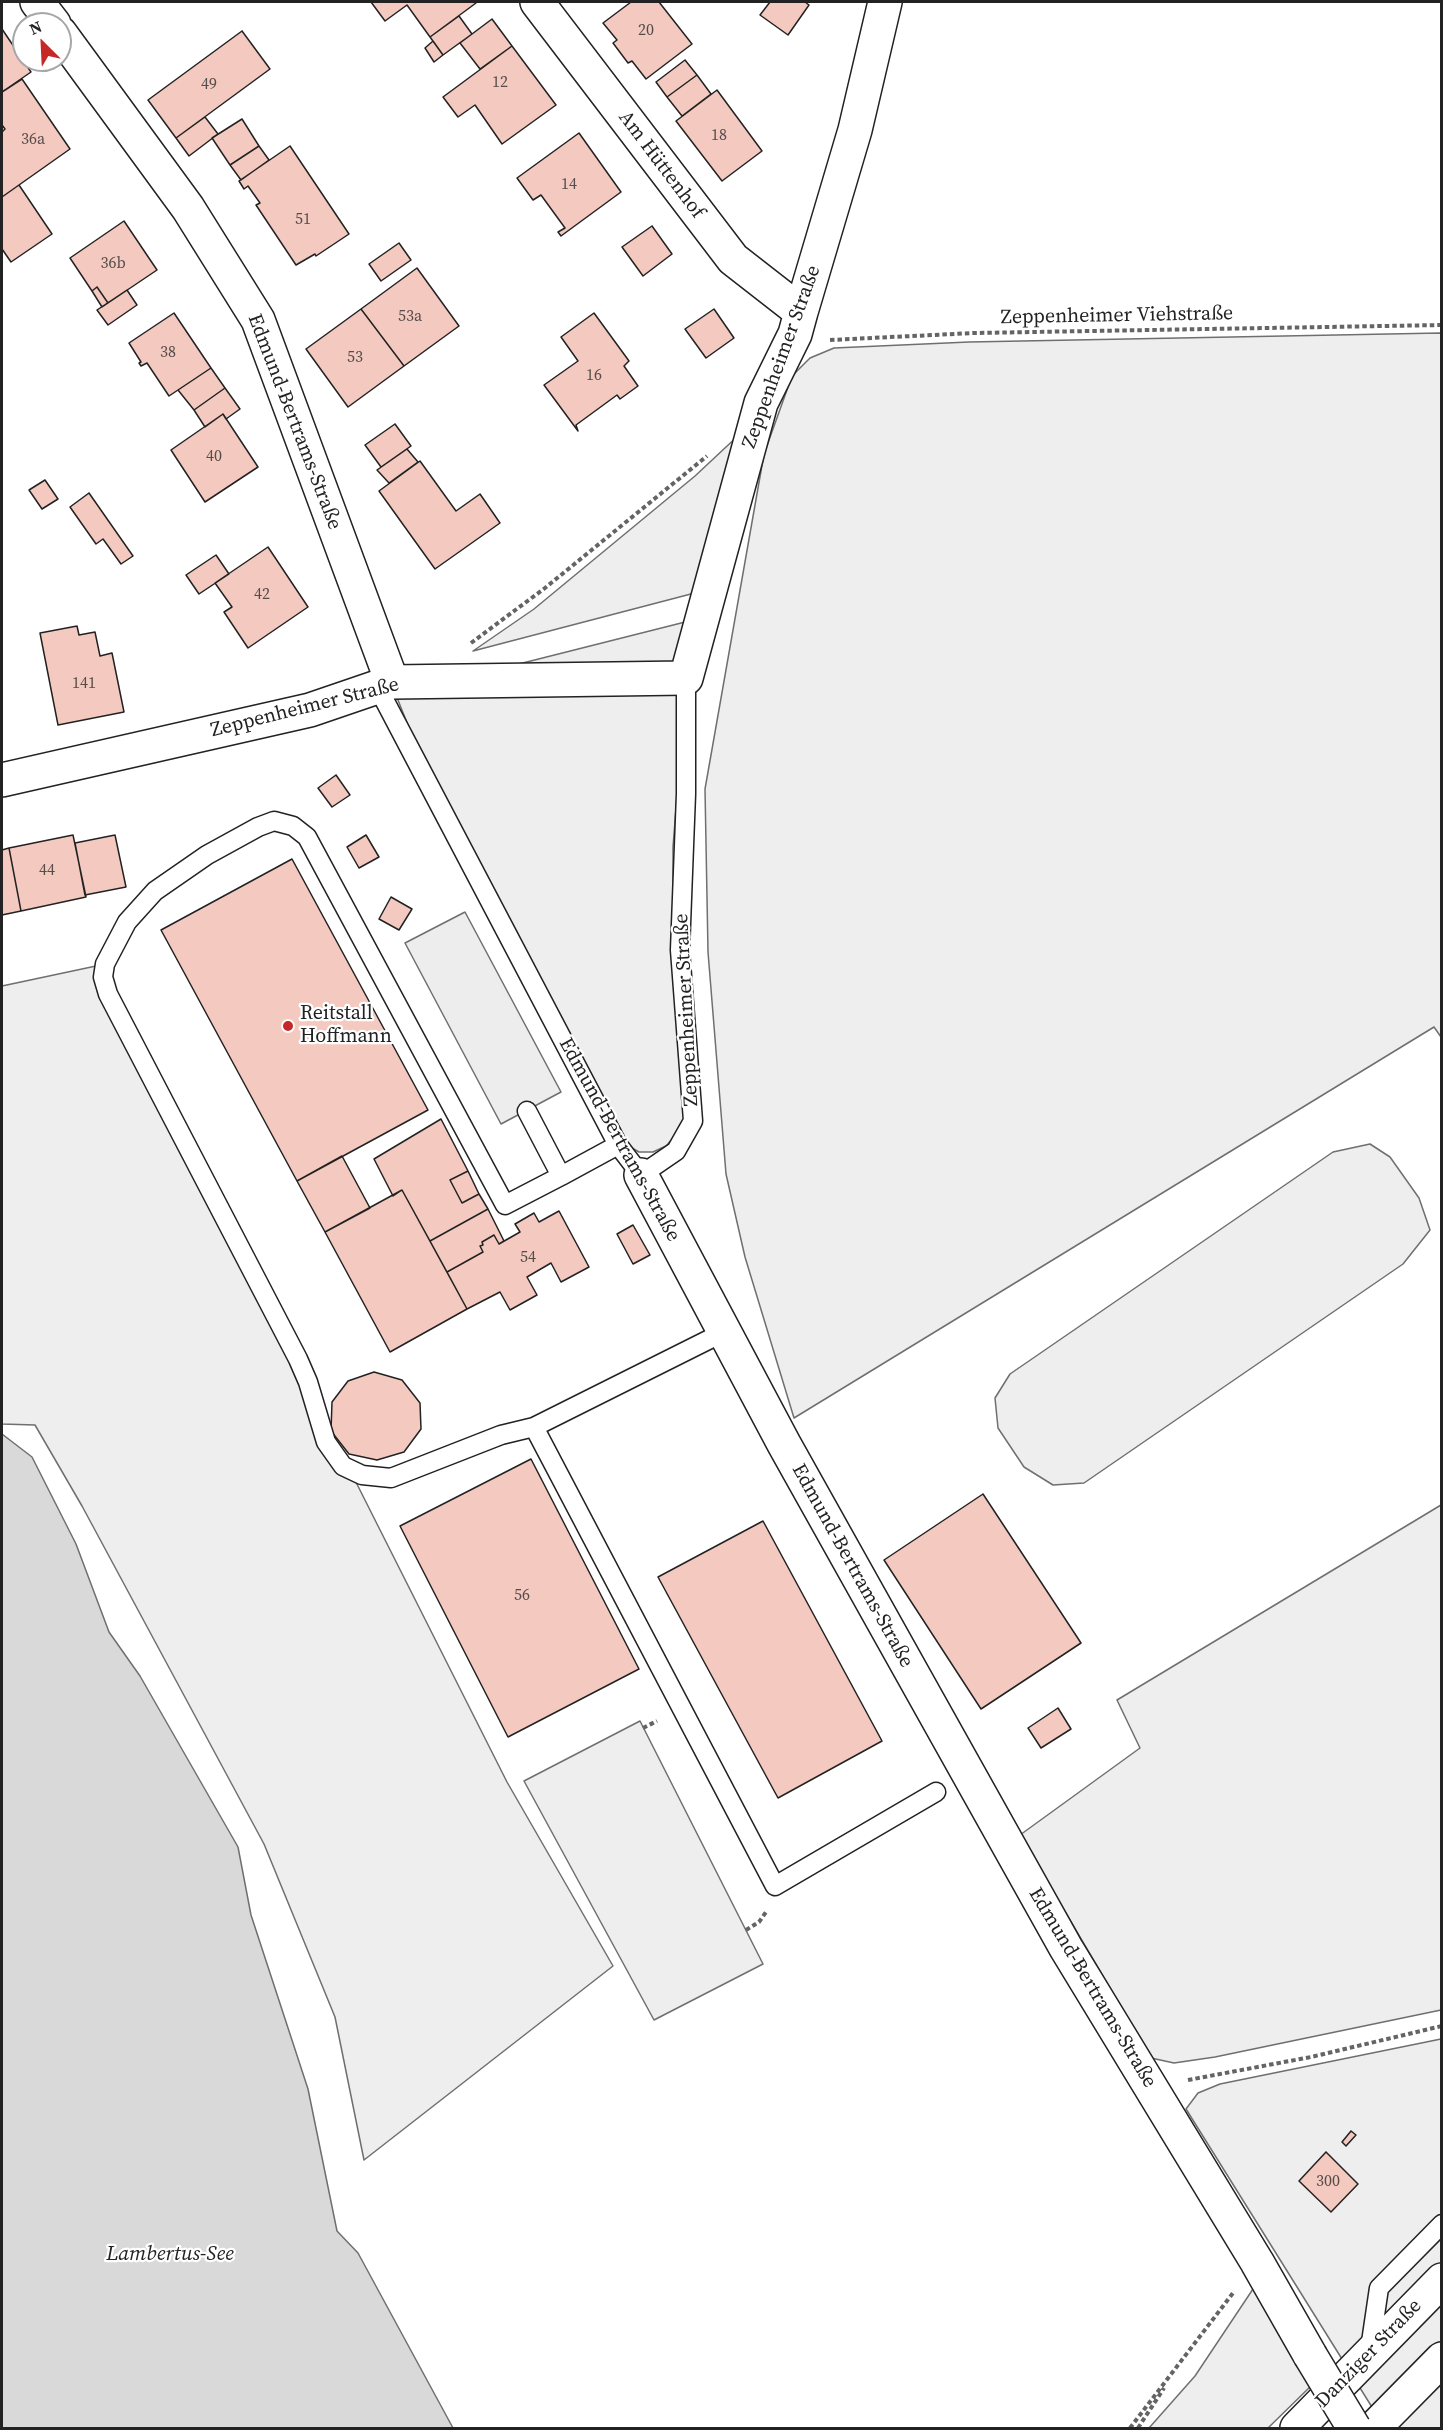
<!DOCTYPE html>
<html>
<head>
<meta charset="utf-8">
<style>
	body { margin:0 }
	#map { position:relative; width:1443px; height:2430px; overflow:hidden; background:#fff; font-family:"Source Serif 4",serif }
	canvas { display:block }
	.frame { position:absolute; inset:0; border:3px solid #222; pointer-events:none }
	.north { position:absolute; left:12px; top:12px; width:60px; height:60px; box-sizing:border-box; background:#fff; border:2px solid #a7a7a7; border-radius:50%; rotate:336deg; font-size:16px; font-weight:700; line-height:24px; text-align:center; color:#222 }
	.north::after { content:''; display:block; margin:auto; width:21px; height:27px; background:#c62828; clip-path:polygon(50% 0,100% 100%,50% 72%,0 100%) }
</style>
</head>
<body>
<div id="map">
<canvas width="1443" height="2430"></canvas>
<div class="frame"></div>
<div class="north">N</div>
</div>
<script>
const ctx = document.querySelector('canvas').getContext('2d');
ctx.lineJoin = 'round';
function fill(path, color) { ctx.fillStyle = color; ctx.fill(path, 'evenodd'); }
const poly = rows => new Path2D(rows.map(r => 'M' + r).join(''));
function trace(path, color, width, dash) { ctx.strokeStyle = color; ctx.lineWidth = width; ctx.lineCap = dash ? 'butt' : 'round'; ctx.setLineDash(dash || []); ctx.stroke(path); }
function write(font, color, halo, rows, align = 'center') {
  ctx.font = font + ' "Source Serif 4",serif'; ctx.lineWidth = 4.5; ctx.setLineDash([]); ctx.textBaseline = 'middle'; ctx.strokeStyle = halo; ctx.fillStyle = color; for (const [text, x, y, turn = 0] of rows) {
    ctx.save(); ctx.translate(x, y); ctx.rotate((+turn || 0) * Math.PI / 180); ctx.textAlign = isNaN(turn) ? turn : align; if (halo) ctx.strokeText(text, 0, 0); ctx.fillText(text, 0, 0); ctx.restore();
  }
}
const green = poly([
	[1441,333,1441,1037,1434,1027,794,1418,745,1257,726,1174,708,952,705,789,764,454,792,376,810,358,834,348,969,342,1441,333],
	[741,433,710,589,473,651,534,609,695,476,741,433],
	[697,619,681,743,673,847,673,979,685,1111,684,1126,666,1146,653,1152,639,1152,625,1144,411,733,396,695,697,619],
	[96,966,507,1782,613,1966,364,2160,335,2017,264,1844,82,1506,35,1425,2,1424,2,986,96,966],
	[1370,1144,1390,1157,1419,1198,1430,1230,1403,1264,1084,1483,1053,1485,1024,1467,998,1428,995,1398,1010,1374,1333,1152,1370,1144],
	[1441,1505,1441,2010,1215,2057,1174,2063,1151,2058,1020,1835,1140,1748,1117,1700,1441,1505],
	[640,1721,763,1964,654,2020,524,1781,640,1721],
	[1441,2039,1441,2428,1385,2428,1186,2109,1198,2093,1220,2084,1441,2039],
	[1255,2286,1312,2385,1268,2428,1149,2428,1195,2376,1255,2286]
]);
fill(green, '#eee');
trace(green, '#6f6f6f', 1.5);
const parking = poly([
	[465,912,561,1092,501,1124,405,943,465,912]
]);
fill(parking, '#ededed');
trace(parking, '#6f6f6f', 1.5);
const water = poly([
	[2,1434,32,1457,76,1544,109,1632,140,1676,238,1847,251,1915,308,2089,337,2231,358,2253,453,2428,2,2428,2,1434]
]);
fill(water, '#d9d9d9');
trace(water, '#6f6f6f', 1.5);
const building = poly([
	[371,2,474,2,476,3,430,37,407,5,385,21,371,2],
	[631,2,659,2,692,44,646,79,632,61,628,63,613,43,617,40,603,23,631,2],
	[770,2,805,2,809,5,788,35,760,15,770,2],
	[459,16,472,34,443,55,430,37,459,16],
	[492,19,512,46,480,69,460,43,492,19],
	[2,29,31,72,2,92,2,29],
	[242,31,270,69,176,138,148,100,242,31],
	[433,41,443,55,434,62,425,48,433,41],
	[512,46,556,105,502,144,475,105,458,117,443,97,512,46],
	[685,60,697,75,667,97,656,82,685,60],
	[697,75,711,94,682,116,667,97,697,75],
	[22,79,70,149,2,197,2,132,5,129,2,125,2,92,22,79],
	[717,90,762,151,722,181,676,121,717,90],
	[205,117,218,134,189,156,176,138,205,117],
	[242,119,259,146,230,165,212,138,242,119],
	[579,133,621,192,561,236,558,232,565,228,541,195,533,200,517,178,579,133],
	[259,146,269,160,241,180,230,165,259,146],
	[290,146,349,234,316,256,315,254,296,265,256,205,260,203,248,186,244,189,239,181,290,146],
	[19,185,52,234,11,262,2,249,2,197,19,185],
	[124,221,157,270,108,303,97,287,92,291,70,258,124,221],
	[652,226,672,254,643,276,622,247,652,226],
	[399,243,411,260,381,281,369,264,399,243],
	[417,268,459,326,404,366,361,309,417,268],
	[97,287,108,303,102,307,92,291,97,287],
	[127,290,137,305,108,325,97,310,127,290],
	[361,309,404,366,348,407,306,349,361,309],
	[714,309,734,338,706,358,685,329,714,309],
	[174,313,211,368,169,396,147,363,141,366,139,363,141,362,129,343,174,313],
	[594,313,629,361,624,366,638,386,620,399,617,395,576,425,578,431,544,385,578,361,561,337,594,313],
	[211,368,225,388,194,410,178,390,211,368],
	[225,388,240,409,226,419,223,414,205,427,194,410,225,388],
	[223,414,258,467,205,502,171,450,223,414],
	[395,424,411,446,381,467,365,445,395,424],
	[407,449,418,462,389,483,377,470,407,449],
	[420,461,456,511,480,494,500,523,435,569,379,491,420,461],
	[45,480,58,499,42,509,29,490,45,480],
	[89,493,133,556,121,564,103,539,96,544,70,507,89,493],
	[268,547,308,607,248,648,224,612,232,607,215,583,268,547],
	[216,555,229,574,199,594,186,575,216,555],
	[77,626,79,635,95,632,100,656,112,653,124,712,58,725,40,633,77,626],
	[336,775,350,795,332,807,318,788,336,775],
	[73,835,86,897,21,911,9,848,73,835],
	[115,835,126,887,85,895,75,843,115,835],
	[366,835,379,857,359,868,347,847,366,835],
	[9,848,21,911,2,915,2,850,9,848],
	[292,859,428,1110,297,1181,161,930,292,859],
	[391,897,412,909,399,930,379,919,391,897],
	[441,1119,468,1171,450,1180,462,1203,479,1194,488,1209,430,1241,402,1190,393,1196,374,1159,441,1119],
	[342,1156,370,1208,325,1232,297,1181,342,1156],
	[468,1171,479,1194,462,1203,450,1180,468,1171],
	[402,1190,467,1309,390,1352,325,1232,402,1190],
	[488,1209,504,1241,499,1244,494,1235,482,1242,483,1245,480,1246,483,1252,447,1272,430,1241,488,1209],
	[559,1211,589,1267,561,1282,551,1263,527,1277,537,1295,510,1310,500,1292,467,1309,447,1272,483,1252,480,1246,483,1245,482,1242,494,1235,499,1244,520,1232,515,1224,534,1213,539,1222,559,1211],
	[633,1225,650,1255,633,1264,617,1234,633,1225],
	[374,1372,402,1380,420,1403,421,1429,404,1452,377,1460,349,1454,331,1431,332,1402,348,1381,374,1372],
	[531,1459,639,1669,508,1737,400,1526,531,1459],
	[983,1494,1081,1643,981,1709,884,1560,983,1494],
	[763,1521,882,1741,778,1798,658,1577,763,1521],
	[1058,1708,1071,1729,1041,1748,1028,1728,1058,1708],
	[1351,2131,1356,2135,1346,2146,1342,2142,1351,2131],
	[1326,2152,1358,2184,1331,2212,1299,2181,1326,2152]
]);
fill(building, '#f3c9c0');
trace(building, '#222', 1.5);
const service = poly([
	[378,688,618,1145,641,1175,676,1151,693,1121,680,950,686,794,686,678],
	[527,1111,561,1176,618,1145],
	[724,1332,534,1427,775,1886,936,1792],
	[534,1427,501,1435,391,1478,362,1475,343,1466,326,1442,308,1382,298,1359,108,994,103,977,105,964,127,922,155,891,207,855,258,827,274,821,293,826,307,837,505,1205,561,1176],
	[1370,2349,1379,2288,1442,2224]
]);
const minor = poly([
	[37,2,54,24],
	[537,2,733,259,801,312],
	[60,33,188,208,258,320,392,682],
	[2,780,310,710,392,682,686,678,761,403,795,334,801,312,855,130,885,2],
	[641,1175,784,1444,1066,1948,1257,2262,1310,2355]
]);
const trunk = poly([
	[1297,2428,1442,2280],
	[1374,2428,1442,2359]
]);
trace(service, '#222', 21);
trace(minor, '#222', 36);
trace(trunk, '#222', 36);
trace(poly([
	[830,340,974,333,1442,325],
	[471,643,545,588,707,456],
	[643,1728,657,1721],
	[746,1930,759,1922,766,1912],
	[1188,2080,1311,2057,1442,2026],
	[1130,2428,1233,2293],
	[1138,2428,1164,2388]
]), '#646464', 4, [4.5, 3]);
trace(service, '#fff', 18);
trace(minor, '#fff', 33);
trace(trunk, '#fff', 33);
const minorBridge = poly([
	[1310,2355,1354,2428]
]);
trace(minorBridge, '#222', 36, []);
trace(minorBridge, '#fff', 33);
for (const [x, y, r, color] of [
	[288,1026,6,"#c62828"]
]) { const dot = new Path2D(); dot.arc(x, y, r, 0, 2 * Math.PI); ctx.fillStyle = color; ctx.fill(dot); trace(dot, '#fff', 2); }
write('16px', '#564c4a', null, [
	["20",646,31],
	["12",500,83],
	["49",209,85],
	["18",719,136],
	["36a",33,140],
	["14",569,185],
	["51",303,220],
	["36b",113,264],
	["53a",410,317],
	["38",168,353],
	["53",355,358],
	["16",594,376],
	["40",214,457],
	["42",262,595],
	["141",84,684],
	["44",47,871],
	["54",528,1258],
	["56",522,1596],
	["300",1328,2182]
]);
write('20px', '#222', '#fff', [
	["Am Hüttenhof",661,165,53],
	["Zeppenheimer Viehstraße",1117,316,-1],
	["Zeppenheimer Straße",782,357,-70],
	["Edmund-Bertrams-Straße",294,422,69],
	["Zeppenheimer Straße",305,708,-14],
	["Zeppenheimer Straße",687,1010,-93],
	["Edmund-Bertrams-Straße",619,1140,61],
	["Edmund-Bertrams-Straße",852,1566,61],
	["Edmund-Bertrams-Straße",1092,1988,59],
	["Danziger Straße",1369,2354,-46]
]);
write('20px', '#222', '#fff', [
	["Reitstall",300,1014],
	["Hoffmann",300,1037]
], 'left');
write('italic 21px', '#222', '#fff', [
	["Lambertus-See",170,2255]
]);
</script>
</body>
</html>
